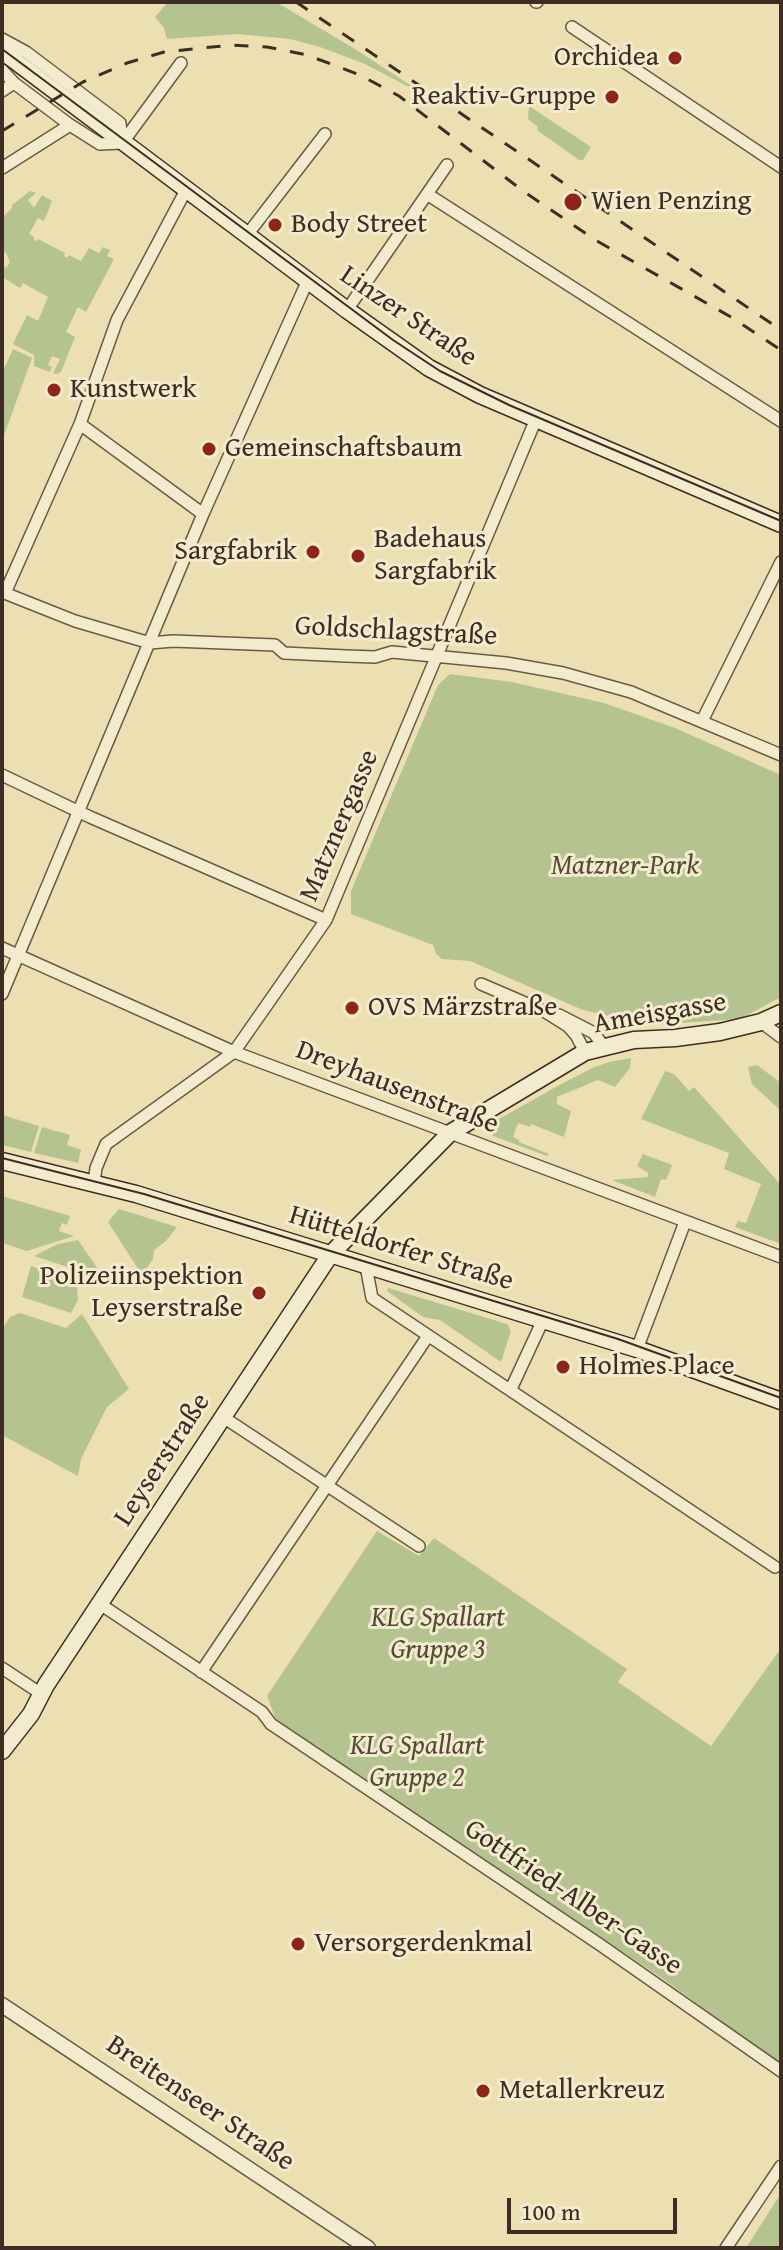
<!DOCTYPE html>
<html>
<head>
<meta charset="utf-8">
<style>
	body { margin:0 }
	#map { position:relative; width:783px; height:2250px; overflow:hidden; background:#ece0b3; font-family:"Gentium Book Plus",serif }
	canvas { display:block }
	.frame { position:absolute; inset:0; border:4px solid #3d2d22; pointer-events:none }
	.scale { position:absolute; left:507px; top:2198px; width:170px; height:36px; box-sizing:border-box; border:4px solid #3d2d22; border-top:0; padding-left:10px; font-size:24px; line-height:28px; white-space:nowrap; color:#3d2d22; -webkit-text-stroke:6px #f3ebce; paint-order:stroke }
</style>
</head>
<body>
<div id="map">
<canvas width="783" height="2250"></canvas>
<div class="frame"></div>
<div class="scale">100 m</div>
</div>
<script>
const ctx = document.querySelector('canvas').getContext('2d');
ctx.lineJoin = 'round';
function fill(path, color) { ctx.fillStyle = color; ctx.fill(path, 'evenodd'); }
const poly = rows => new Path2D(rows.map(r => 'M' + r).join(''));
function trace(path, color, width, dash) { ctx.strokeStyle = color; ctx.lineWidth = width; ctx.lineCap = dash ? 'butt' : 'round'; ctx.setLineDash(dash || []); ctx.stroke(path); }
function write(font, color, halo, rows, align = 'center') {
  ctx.font = font + ' "Gentium Book Plus",serif'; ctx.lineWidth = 6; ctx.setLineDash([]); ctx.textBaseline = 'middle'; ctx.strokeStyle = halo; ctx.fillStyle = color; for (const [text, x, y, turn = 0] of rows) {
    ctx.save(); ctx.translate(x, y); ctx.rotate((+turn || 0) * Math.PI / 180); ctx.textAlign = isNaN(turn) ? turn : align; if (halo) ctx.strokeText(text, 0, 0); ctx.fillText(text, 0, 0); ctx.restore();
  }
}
fill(poly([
	[168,2,276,2,355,49,430,98,365,64,320,47,290,39,237,34,167,39,164,28,155,17],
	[529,106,591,147,583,160,579,160,537,130,538,127,528,119],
	[30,191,36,193,28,200,34,208,42,195,52,201,44,221,38,218,29,234,34,237,34,240,37,241,38,239,65,253,64,256,67,258,69,255,81,261,89,248,99,253,103,247,110,250,107,256,114,259,86,312,78,307,66,332,75,337,61,372,57,374,53,373,60,359,52,356,48,365,52,367,50,372,34,366,34,355,13,344,27,315,38,321,48,297,23,283,20,288,2,277,2,268,7,267,10,262,6,253,2,251,2,215,5,215,12,208,12,205],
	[13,349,32,358,2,441,2,373],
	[450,674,512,682,604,703,675,728,781,775,781,997,740,1019,666,1024,633,1022,583,1010,470,961,442,959,436,954,433,945,351,914,351,891,381,820,438,685],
	[631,1058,630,1068,615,1087,598,1080,557,1097,557,1104,571,1111,564,1137,531,1124,530,1127,518,1123,513,1137,519,1140,519,1142,549,1154,547,1156,493,1136,492,1123,554,1088,592,1068,609,1062],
	[757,1065,781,1083,781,1111,752,1084,748,1067],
	[665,1071,674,1074,689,1091,694,1087,781,1185,781,1244,735,1227,738,1221,746,1223,761,1184,724,1169,729,1153,641,1119],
	[2,1115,39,1126,31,1152,2,1145],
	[42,1127,70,1135,67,1145,81,1150,78,1163,34,1153],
	[643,1154,672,1165,666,1180,661,1179,655,1197,612,1180,648,1177,648,1173,637,1166],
	[2,1196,70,1216,67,1225,62,1223,59,1231,74,1236,27,1251,2,1243],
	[119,1209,177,1227,165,1242,154,1250,153,1259,142,1275,108,1222],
	[78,1240,100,1272,99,1277,34,1256,58,1244],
	[31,1266,64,1277,77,1288,78,1300,71,1313,22,1297],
	[388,1288,507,1324,511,1331,501,1362,440,1320,423,1317,387,1291],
	[20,1313,66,1328,82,1314,129,1389,107,1407,81,1459,78,1476,2,1435,2,1329,10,1317],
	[377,1531,419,1556,434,1538,627,1669,618,1682,711,1746,781,1648,781,2064,659,1976,277,1722,267,1696],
	[781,2194,781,2248,746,2248,776,2201]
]), '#b4c38f');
const minor = poly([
	[536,2,537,2],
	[572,27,781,167],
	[2,39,26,52,120,123,122,143],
	[2,70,14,83,70,125,100,144,122,143],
	[2,91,14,83],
	[123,142,181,63],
	[2,168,70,125],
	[427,194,781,421],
	[247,235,325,134],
	[347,310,447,165],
	[80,424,203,514],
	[2,592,75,621,150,643,173,641,275,645,284,653,346,656,375,657,392,652,506,663,563,673,631,692,781,755],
	[5,593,80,424,117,320,186,190],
	[702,721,781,562],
	[2,775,90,817,326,920],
	[2,948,234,1052,781,1257],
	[481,984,544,1011,568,1026,576,1035,585,1052],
	[2,994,203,514,308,280],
	[559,1015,594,1033,603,1046],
	[761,1022,781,1037],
	[94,1183,96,1168,106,1144,234,1052,326,920,536,419],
	[366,1266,372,1298,775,1567],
	[637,1349,685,1222],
	[511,1389,543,1320],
	[223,1417,419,1546],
	[100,1604,262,1712,271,1724,599,1944,781,2071],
	[2,1668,40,1693],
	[201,1672,428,1336],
	[726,2248,781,2166]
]);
const tertiary = poly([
	[2,2005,368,2248]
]);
const secondary = poly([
	[2,51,347,310,429,368,480,395,781,524],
	[2,1161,136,1194,543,1320,637,1349,781,1401],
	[2,1751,31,1714,46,1685,330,1255,450,1133,585,1052,634,1040,675,1038,720,1032,761,1022,781,1013]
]);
trace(minor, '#695a46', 14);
trace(tertiary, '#695a46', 17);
trace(secondary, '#3d2d22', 19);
trace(minor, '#f3ebce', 11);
trace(tertiary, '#f3ebce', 14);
trace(secondary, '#f3ebce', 16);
trace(poly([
	[2,49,393,340,440,371,509,405,781,521],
	[2,1158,144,1194,618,1339,781,1398]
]), '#3d2d22', 2);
trace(poly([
	[296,2,781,330],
	[2,131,83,82,127,63,164,52,232,45,267,47,307,55,360,75,399,96,523,191,597,241,731,317,781,350]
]), '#3d2d22', 3, [14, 14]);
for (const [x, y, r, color] of [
	[675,58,8,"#8f2418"],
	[612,97,8,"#8f2418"],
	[573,202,10,"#8f2418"],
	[275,225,8,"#8f2418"],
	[54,390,8,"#8f2418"],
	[209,449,8,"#8f2418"],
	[313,552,8,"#8f2418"],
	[358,556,8,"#8f2418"],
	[352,1008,8,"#8f2418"],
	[259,1293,8,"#8f2418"],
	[563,1367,8,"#8f2418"],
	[298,1944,8,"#8f2418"],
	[483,2091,8,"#8f2418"]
]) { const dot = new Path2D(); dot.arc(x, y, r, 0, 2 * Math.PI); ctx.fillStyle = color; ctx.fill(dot); trace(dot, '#f3ebce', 3); }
write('28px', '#3d2d22', '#f3ebce', [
	["Orchidea",659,58,"right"],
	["Reaktiv-Gruppe",596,97,"right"],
	["Wien Penzing",591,202],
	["Body Street",291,225],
	["Kunstwerk",70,390],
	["Gemeinschaftsbaum",225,449],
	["Badehaus",374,540],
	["Sargfabrik",374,572],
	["Sargfabrik",297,552,"right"],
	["OVS Märzstraße",368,1008],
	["Polizeiinspektion",243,1277,"right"],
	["Leyserstraße",243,1309,"right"],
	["Holmes Place",579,1367],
	["Versorgerdenkmal",314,1944],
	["Metallerkreuz",499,2091]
], 'left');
write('28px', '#3d2d22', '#f3ebce', [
	["Linzer Straße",408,317,34],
	["Goldschlagstraße",396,632,3],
	["Matznergasse",340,826,-67],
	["Ameisgasse",660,1014,-10],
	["Dreyhausenstraße",397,1088,21],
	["Hütteldorfer Straße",401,1249,17],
	["Leyserstraße",163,1460,-57],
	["Gottfried-Alber-Gasse",573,1898,34],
	["Breitenseer Straße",200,2104,34]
]);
write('italic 28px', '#554b38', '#f3ebce', [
	["Matzner-Park",625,867],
	["KLG Spallart",438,1619],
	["Gruppe 3",438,1651],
	["KLG Spallart",417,1747],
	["Gruppe 2",417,1779]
]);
</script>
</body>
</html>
